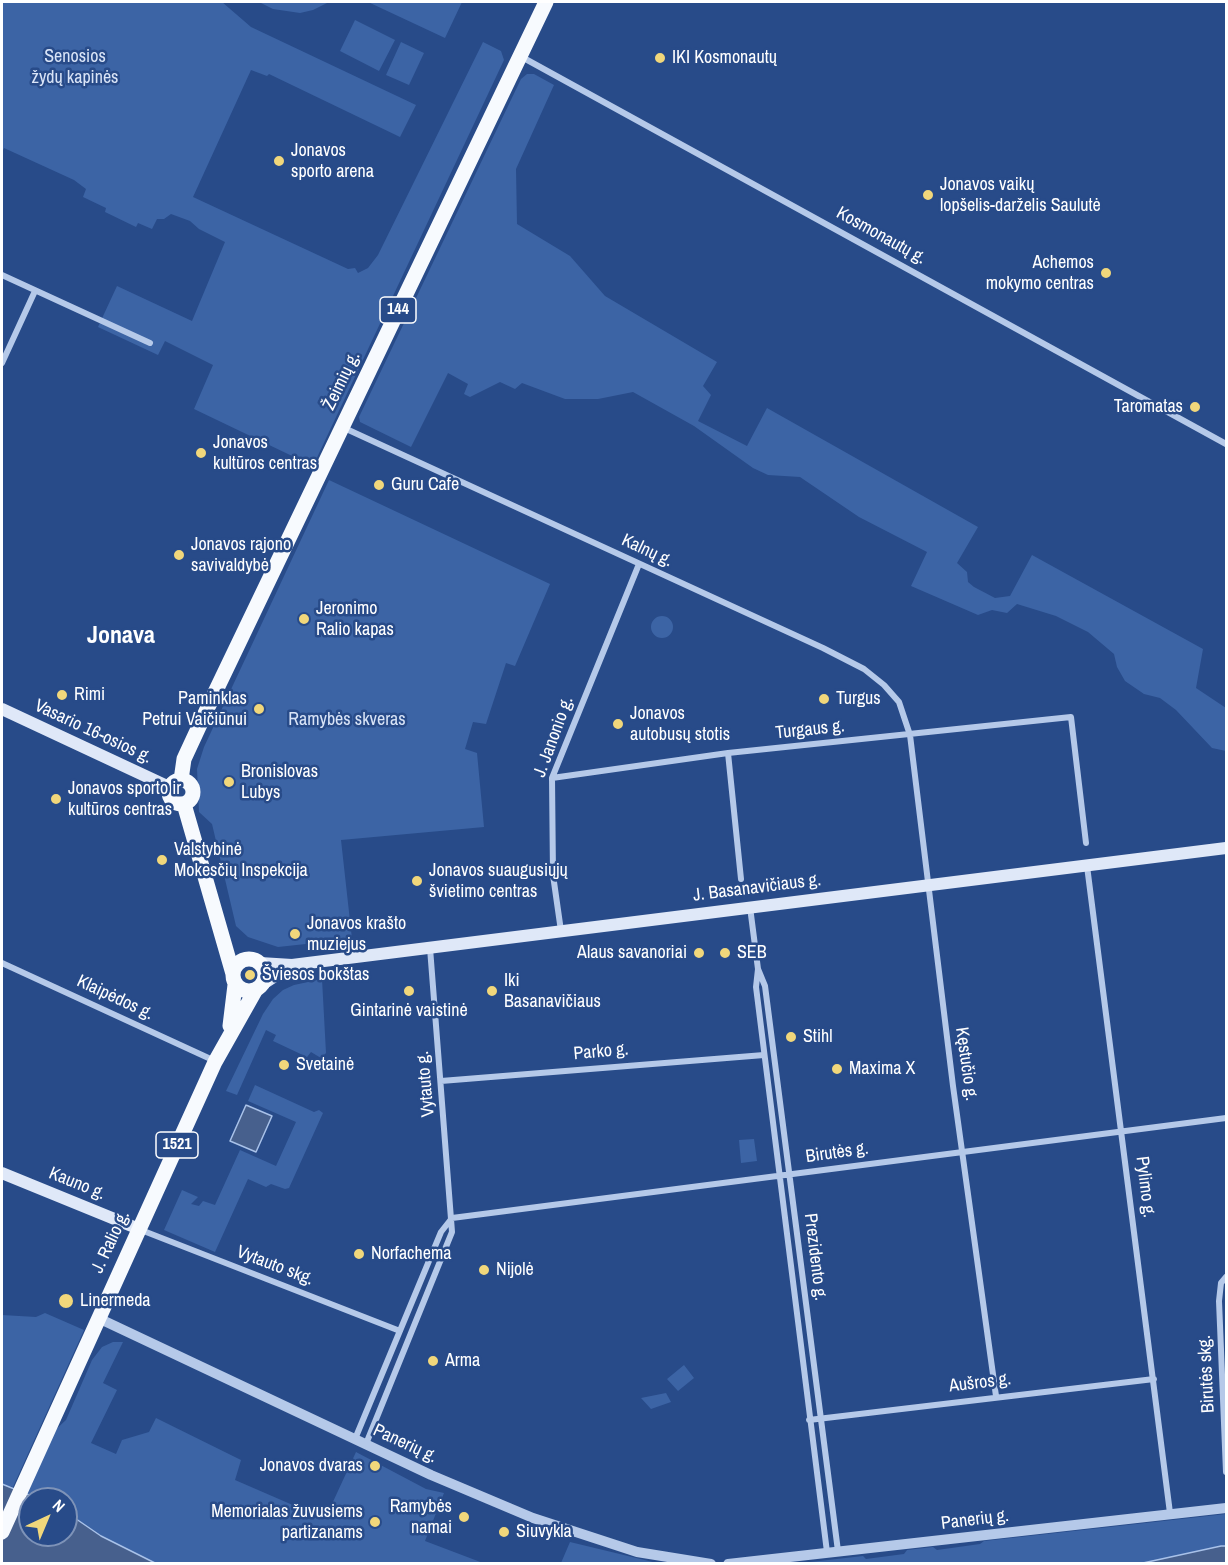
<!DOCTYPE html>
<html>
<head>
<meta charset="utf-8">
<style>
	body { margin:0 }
	#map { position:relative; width:1228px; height:1565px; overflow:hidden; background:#284b89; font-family:"Archivo Narrow",sans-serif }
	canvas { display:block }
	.frame { position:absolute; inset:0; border:3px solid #fff; pointer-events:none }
	.north { position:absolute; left:18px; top:1487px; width:60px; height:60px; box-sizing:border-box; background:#284b89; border:2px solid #7e93b8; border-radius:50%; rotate:44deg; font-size:16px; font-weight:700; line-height:24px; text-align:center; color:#fff }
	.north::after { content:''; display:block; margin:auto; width:21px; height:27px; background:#f1d77b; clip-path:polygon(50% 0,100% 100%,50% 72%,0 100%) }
</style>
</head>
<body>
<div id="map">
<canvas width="1228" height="1565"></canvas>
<div class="frame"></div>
<div class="north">N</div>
</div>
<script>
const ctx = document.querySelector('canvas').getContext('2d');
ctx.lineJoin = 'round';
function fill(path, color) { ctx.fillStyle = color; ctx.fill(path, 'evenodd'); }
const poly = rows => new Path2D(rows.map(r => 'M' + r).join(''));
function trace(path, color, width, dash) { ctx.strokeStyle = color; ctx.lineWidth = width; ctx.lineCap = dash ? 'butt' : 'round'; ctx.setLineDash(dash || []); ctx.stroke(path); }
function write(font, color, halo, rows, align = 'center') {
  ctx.font = font + ' "Archivo Narrow",sans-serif'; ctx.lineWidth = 5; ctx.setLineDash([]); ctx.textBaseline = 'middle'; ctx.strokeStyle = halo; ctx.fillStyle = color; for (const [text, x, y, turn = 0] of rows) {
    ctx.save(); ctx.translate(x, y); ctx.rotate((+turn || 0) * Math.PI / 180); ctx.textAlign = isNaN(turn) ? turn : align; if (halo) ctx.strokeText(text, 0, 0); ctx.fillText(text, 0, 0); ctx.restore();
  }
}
fill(poly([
	[2,2,222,2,251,27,416,105,400,137,269,74,267,76,251,70,193,197,348,269,355,268,358,273,368,268,378,255,483,42,501,51,504,60,313,466,194,409,213,365,165,341,158,355,98,327,117,286,192,321,225,242,199,229,190,221,171,214,164,219,157,219,152,229,138,223,136,227,105,212,106,208,83,197,86,189,74,180,4,148,2,152],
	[259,2,329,2,313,10,300,13,273,9],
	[368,2,462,2,445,38],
	[355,20,395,40,379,71,340,51],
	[401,42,424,53,409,85,386,75],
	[527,74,534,74,554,85,516,169,517,224,570,256,605,296,717,362,703,386,711,395,698,421,747,446,767,408,978,527,957,563,967,572,968,582,974,587,995,598,1010,596,1032,555,1203,649,1196,688,1226,708,1226,751,1212,748,1176,710,1160,698,1144,694,1125,681,1117,667,1114,654,1088,632,1056,616,1017,604,1007,613,992,610,978,615,911,586,927,552,859,517,800,477,768,475,753,468,694,426,633,392,598,399,565,399,522,383,515,389,500,382,470,397,464,394,468,384,448,373,411,447,360,422,359,417,521,79],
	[329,480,550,584,515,666,506,663,486,724,473,722,465,749,477,753,484,827,341,840,352,939,278,947,248,937,236,926,212,824,199,812,197,769,204,747],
	'651 627a11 11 0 1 1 22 0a11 11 0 1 1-22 0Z',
	[322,979,326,1053,321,1058,311,1052,307,1057,273,1041,276,1035,266,1030,237,1095,226,1091,263,1014,273,999,283,990,294,985],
	[255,1085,314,1112,319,1110,323,1113,289,1188,285,1189,271,1184,266,1187,248,1179,215,1252,164,1230,182,1190,198,1197,191,1204,199,1206,203,1201,215,1205,240,1150,276,1166,296,1122,248,1101],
	[754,1139,757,1161,741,1163,739,1140],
	[45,1313,84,1330,13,1487,2,1484,2,1315,36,1317],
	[113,1342,123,1342,103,1383,117,1390,91,1443,116,1454,122,1440,149,1432,156,1418,241,1460,235,1480,325,1519,356,1452,426,1489,444,1493,425,1541,483,1563,155,1563,101,1536,66,1512,66,1499,39,1499,26,1494,53,1432,66,1420,92,1360,102,1347],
	[684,1365,694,1378,678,1391,667,1379],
	[666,1393,671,1402,651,1409,641,1398],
	[1226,1514,1226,1546,1143,1563,793,1564,863,1556,866,1559,904,1554,907,1550,933,1547,937,1550,980,1544,984,1541],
	[570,1542,657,1563,561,1563]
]), '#3c64a5');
const water = poly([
	[246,1105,272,1116,256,1152,230,1141,246,1105],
	[2,1484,39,1499,30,1499,30,1535,66,1535,66,1512,101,1536,155,1563,2,1563,2,1484],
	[1221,1546,1226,1546,1226,1563,1143,1563,1221,1546]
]);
fill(water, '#47608d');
trace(water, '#a9c2e9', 1.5);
trace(poly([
	[520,56,1226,444],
	[2,275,150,343],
	[2,363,35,291],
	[342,427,823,648,864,669,884,685,899,702,910,735,953,1086,996,1396],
	[728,753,741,879],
	[552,778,728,753,1071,717,1086,843],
	[1087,866,1170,1513],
	[750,907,758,969,765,986,838,1551],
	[561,931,553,875,552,778,639,564],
	[2,963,215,1061],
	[758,969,756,987,827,1552],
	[441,1081,764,1055],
	[452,1218,1226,1118],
	[141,1230,400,1331],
	[1226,1277,1221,1283,1219,1301,1226,1472],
	[809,1420,1154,1379],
	[355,1439,441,1232,452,1218],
	[366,1444,452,1232,430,948]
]), '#b5c9e9', 6);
trace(poly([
	[98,1318,431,1475,533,1518,637,1552,711,1564],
	[728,1564,1226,1508]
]), '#b5c9e9', 10);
trace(poly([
	[2,709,169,787],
	[260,963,292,965,1226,848],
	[263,984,292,965],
	[2,1173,139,1229]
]), '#dfe8f8', 12);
trace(poly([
	'169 792a12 12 0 1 1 24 0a12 12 0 1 1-24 0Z',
	[181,780,184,759,209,705,546,2],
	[184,804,233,974],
	'233 975a16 16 0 1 1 32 0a16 16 0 1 1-32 0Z',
	[230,1026,235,985],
	[2,1532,215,1062,255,991]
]), '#f7fafe', 15);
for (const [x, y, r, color] of [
	[660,58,6,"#f1d77b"],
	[279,161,6,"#f1d77b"],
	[928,195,6,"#f1d77b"],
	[1106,273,6,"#f1d77b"],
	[1195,407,6,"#f1d77b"],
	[201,453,6,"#f1d77b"],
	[379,485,6,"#f1d77b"],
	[179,555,6,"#f1d77b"],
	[304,619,6,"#f1d77b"],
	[62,695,6,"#f1d77b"],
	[824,699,6,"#f1d77b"],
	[259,709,6,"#f1d77b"],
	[618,724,6,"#f1d77b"],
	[229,782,6,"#f1d77b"],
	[56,799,6,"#f1d77b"],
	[162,860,6,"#f1d77b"],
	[417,881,6,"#f1d77b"],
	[295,934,6,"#f1d77b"],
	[699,953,6,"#f1d77b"],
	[725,953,6,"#f1d77b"],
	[250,975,6,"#f1d77b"],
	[409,991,6,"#f1d77b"],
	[492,991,6,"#f1d77b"],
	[791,1037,6,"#f1d77b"],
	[284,1065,6,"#f1d77b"],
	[837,1069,6,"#f1d77b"],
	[359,1254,6,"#f1d77b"],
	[484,1270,6,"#f1d77b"],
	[66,1301,8,"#f1d77b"],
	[433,1361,6,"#f1d77b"],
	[375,1466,6,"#f1d77b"],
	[464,1517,6,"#f1d77b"],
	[375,1522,6,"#f1d77b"],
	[504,1532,6,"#f1d77b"]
]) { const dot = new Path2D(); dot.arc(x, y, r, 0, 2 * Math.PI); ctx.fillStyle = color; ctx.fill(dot); trace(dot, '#284b89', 2); }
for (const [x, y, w] of [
	[398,310,36],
	[177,1145,42]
]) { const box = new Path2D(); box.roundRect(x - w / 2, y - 13, w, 26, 4.5); ctx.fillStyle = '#284b89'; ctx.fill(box); trace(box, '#fff', 1.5); }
write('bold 16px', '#fff', null, [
	["144",398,310],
	["1521",177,1145]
]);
write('18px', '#d9e4f7', '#284b89', [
	["Senosios",75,57],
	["žydų kapinės",75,78],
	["Ramybės skveras",347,720]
]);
write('18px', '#fff', '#284b89', [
	["IKI Kosmonautų",672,58],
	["Jonavos",291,151],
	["sporto arena",291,172],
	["Jonavos vaikų",940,185],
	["lopšelis-darželis Saulutė",940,206],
	["Achemos",1094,263,"right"],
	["mokymo centras",1094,284,"right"],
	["Taromatas",1183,407,"right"],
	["Jonavos",213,443],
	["kultūros centras",213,464],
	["Guru Cafe",391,485],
	["Jonavos rajono",191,545],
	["savivaldybė",191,566],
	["Jeronimo",316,609],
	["Ralio kapas",316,630],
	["Rimi",74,695],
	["Paminklas",247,699,"right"],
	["Petrui Vaičiūnui",247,720,"right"],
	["Turgus",836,699],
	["Jonavos",630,714],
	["autobusų stotis",630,735],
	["Bronislovas",241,772],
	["Lubys",241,793],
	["Jonavos sporto ir",68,789],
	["kultūros centras",68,810],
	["Valstybinė",174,850],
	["Mokesčių Inspekcija",174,871],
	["Jonavos suaugusiųjų",429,871],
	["švietimo centras",429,892],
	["Jonavos krašto",307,924],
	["muziejus",307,945],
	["Alaus savanoriai",687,953,"right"],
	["SEB",737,953],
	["Šviesos bokštas",262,975],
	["Iki",504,981],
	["Basanavičiaus",504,1002],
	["Gintarinė vaistinė",409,1011,"center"],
	["Stihl",803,1037],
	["Svetainė",296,1065],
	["Maxima X",849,1069],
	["Norfachema",371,1254],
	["Nijolė",496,1270],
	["Linermeda",80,1301],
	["Arma",445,1361],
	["Jonavos dvaras",363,1466,"right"],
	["Ramybės",452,1507,"right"],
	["namai",452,1528,"right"],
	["Memorialas žuvusiems",363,1512,"right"],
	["partizanams",363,1533,"right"],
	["Siuvykla",516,1532]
], 'left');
write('18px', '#fff', '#284b89', [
	["Kosmonautų g.",881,236,29],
	["Žeimių g.",342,381,-64],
	["Kalnų g.",647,551,25],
	["Turgaus g.",810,730,-6],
	["Vasario 16-osios g.",93,732,25],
	["J. Janonio g.",554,737,-70],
	["J. Basanavičiaus g.",757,888,-7],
	["Klaipėdos g.",115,998,25],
	["Parko g.",601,1052,-5],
	["Kęstučio g.",966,1064,82],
	["Vytauto g.",426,1084,-95],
	["Birutės g.",837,1153,-8],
	["Kauno g.",77,1184,22],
	["Pylimo g.",1145,1187,83],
	["J. Ralio g.",111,1242,-65],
	["Prezidento g.",815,1257,83],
	["Vytauto skg.",275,1266,21],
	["Birutės skg.",1207,1374,-93],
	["Aušros g.",980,1383,-7],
	["Panerių g.",405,1444,25],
	["Panerių g.",975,1520,-7]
]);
write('bold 24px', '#fff', '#284b89', [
	["Jonava",121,637]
]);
</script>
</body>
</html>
